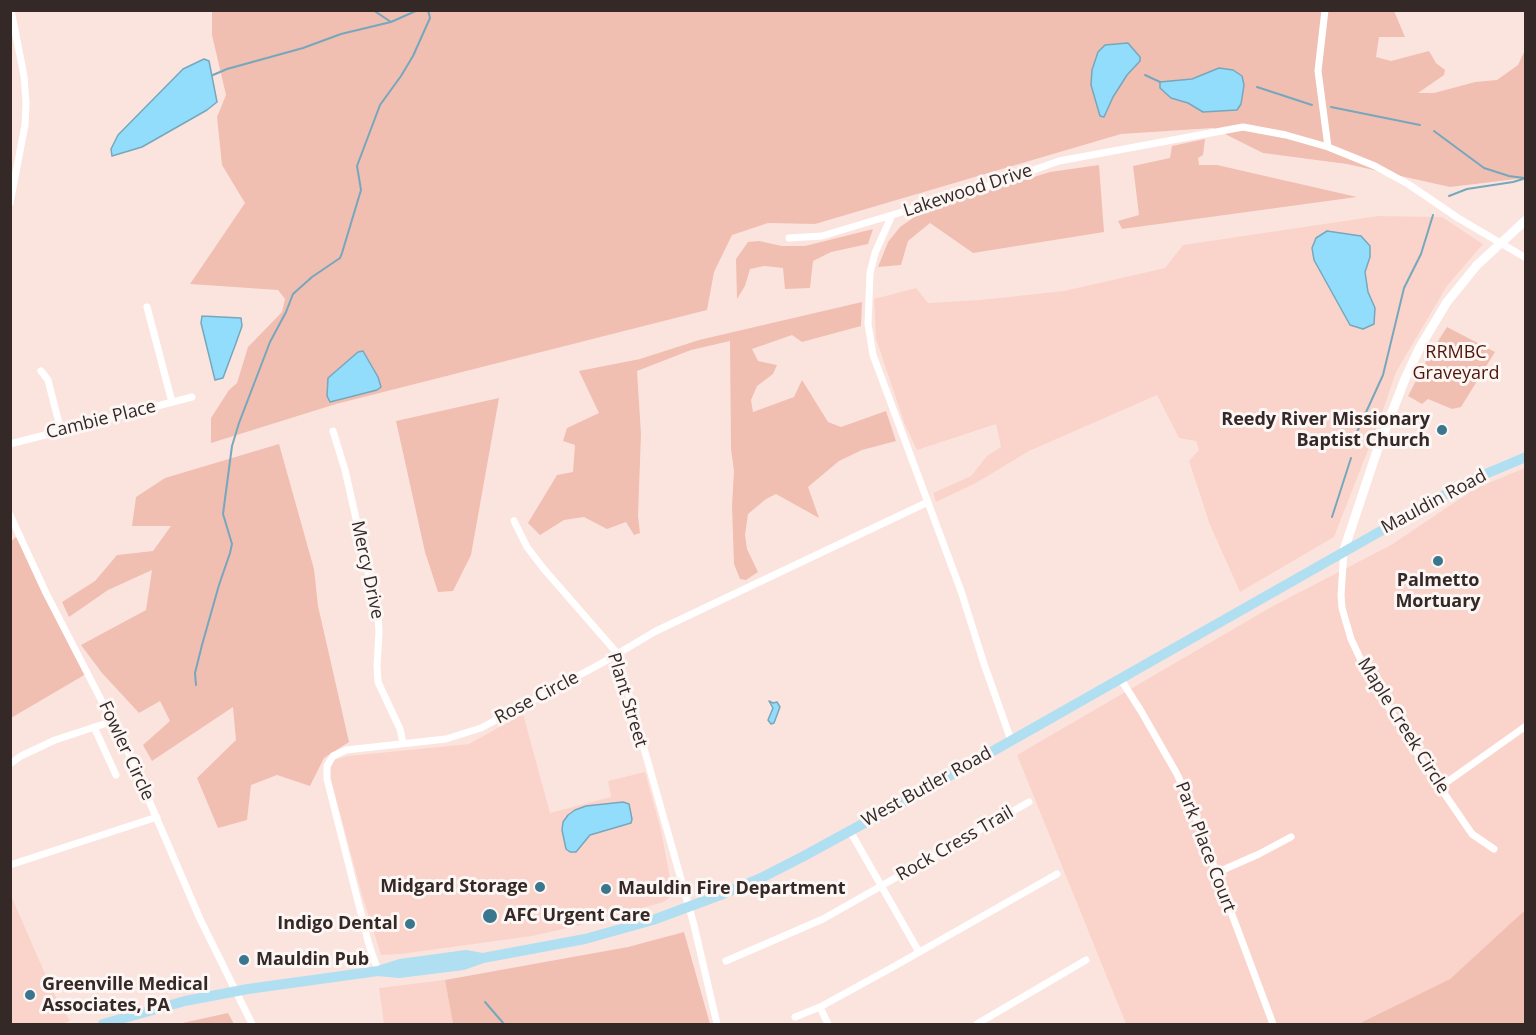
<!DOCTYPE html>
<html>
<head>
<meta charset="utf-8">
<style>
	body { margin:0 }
	#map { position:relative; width:1536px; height:1035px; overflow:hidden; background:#fce4de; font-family:"Open Sans",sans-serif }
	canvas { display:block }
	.frame { position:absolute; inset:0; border:12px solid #342927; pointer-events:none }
</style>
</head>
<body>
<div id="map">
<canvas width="1536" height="1035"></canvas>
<div class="frame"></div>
</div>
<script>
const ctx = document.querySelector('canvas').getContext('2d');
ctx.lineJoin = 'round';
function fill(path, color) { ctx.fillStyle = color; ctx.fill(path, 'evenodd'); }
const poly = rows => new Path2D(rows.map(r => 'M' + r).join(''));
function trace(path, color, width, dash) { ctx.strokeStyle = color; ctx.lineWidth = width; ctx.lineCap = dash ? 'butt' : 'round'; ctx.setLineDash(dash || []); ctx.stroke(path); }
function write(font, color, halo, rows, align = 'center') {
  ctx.font = font + ' "Open Sans",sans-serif'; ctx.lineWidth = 6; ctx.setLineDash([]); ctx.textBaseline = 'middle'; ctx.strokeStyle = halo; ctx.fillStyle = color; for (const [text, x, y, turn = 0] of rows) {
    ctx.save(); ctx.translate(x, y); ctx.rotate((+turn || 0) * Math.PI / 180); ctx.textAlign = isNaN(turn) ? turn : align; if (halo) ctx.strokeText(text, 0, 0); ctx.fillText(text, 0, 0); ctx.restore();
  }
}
fill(poly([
	[1378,216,1442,217,1483,244,1447,286,1396,372,1379,422,1334,537,1240,592,1210,525,1189,461,1199,450,1196,441,1179,438,1157,395,1029,451,976,483,936,502,933,493,971,476,987,456,1001,447,996,424,917,450,905,425,876,339,874,299,916,288,928,303,980,300,1064,291,1165,268,1183,245],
	[1525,468,1525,910,1450,979,1358,1024,1126,1024,1017,755,1273,606,1391,545,1476,488],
	[523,714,550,813,611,797,608,781,645,772,661,830,673,894,664,902,581,925,532,936,401,954,381,955,362,895,329,772,334,760,348,756,469,744],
	[12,898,53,992,70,1021,62,1024,11,1024],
	[445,980,453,1024,384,1024,379,988]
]), '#fad4cb');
fill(poly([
	[212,11,1394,11,1405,37,1379,37,1376,57,1391,61,1429,51,1436,63,1445,70,1444,75,1418,93,1434,93,1475,82,1497,80,1518,65,1525,50,1525,178,1450,187,1347,164,1263,153,1213,128,1121,134,815,224,768,223,732,235,714,272,707,310,336,404,211,443,211,418,229,390,237,383,248,347,282,312,285,299,278,290,190,284,245,203,222,165,217,117,226,95,212,35],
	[1205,139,1203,155,1198,158,1199,165,1217,165,1357,197,1122,229,1118,221,1139,215,1133,166,1170,158,1172,146],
	[1099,165,1104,232,973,253,930,223,908,241,901,265,878,267,888,242,900,227,923,211,1050,172],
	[873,229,868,244,831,252,813,261,810,288,785,289,783,268,764,266,750,269,745,286,737,299,736,259,748,242,759,241,782,246,805,246],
	[862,302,861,326,802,342,792,335,752,349,758,361,777,365,773,374,757,386,751,400,753,412,794,397,802,380,828,422,841,427,886,411,896,441,862,450,839,461,808,487,819,518,776,494,766,499,748,514,745,535,747,549,758,572,746,580,740,579,734,564,732,506,734,471,731,449,730,341,691,350,637,371,641,434,638,516,640,533,634,535,626,522,607,529,584,517,564,520,540,535,528,523,557,475,573,472,575,445,563,441,567,428,599,413,579,371,640,359,699,340],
	[1447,327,1495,352,1461,407,1452,409,1428,399,1422,404,1408,396,1431,352],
	[499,398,471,555,453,591,438,592,425,552,396,421],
	[279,444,314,569,318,606,349,742,324,758,310,786,277,775,251,785,247,820,218,828,197,778,236,740,233,707,152,761,143,745,170,721,160,701,139,713,102,673,81,645,146,610,152,570,108,590,69,617,62,602,95,581,117,555,153,551,171,526,132,526,136,497,165,478],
	[16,537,30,559,86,674,11,718,10,542],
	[1525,910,1525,1024,1358,1024,1450,979],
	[684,932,710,1024,453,1024,445,980,628,947],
	[228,1013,234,1024,178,1024]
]), '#f1beb2');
const water = poly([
	[1128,43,1140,57,1140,61,1127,75,1113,97,1104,117,1100,116,1091,85,1092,70,1098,52,1105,45,1128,43],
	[204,59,209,61,217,102,207,110,142,147,112,156,111,149,118,135,183,69,204,59],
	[1219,68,1233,70,1242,76,1244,85,1241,104,1237,110,1203,112,1188,103,1171,98,1160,88,1160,82,1192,79,1219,68],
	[1327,231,1361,236,1370,246,1370,257,1365,272,1368,292,1375,308,1374,324,1363,329,1350,325,1314,260,1312,248,1316,238,1327,231],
	[202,316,241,318,242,326,236,343,223,378,215,380,201,323,202,316],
	[363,351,378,377,381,387,377,390,330,402,327,396,328,378,358,352,363,351],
	[769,701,773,703,777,702,780,707,774,723,771,724,768,720,773,708,769,701],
	[623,802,629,804,632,819,631,823,590,835,576,852,570,852,566,849,562,830,563,822,568,815,575,810,586,806,623,802]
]);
fill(water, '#93ddfc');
trace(water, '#76a7bc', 1.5);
trace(poly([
	[373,10,391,22],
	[213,75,227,69,303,48,341,34,391,22,418,10],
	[1145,75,1160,82],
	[1257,87,1312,105],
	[1331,107,1420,125],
	[1434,131,1484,168,1509,176,1524,178],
	[1449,196,1467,189,1513,182,1523,179],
	[1357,432,1383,375,1404,288,1421,254,1433,215],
	[1332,517,1351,458],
	[196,685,195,673,202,645,219,585,230,553,232,544,223,514,232,446,239,423,270,342,286,312,293,294,312,277,340,258,342,253,361,190,357,166,380,105,401,76,413,56,430,18,428,10],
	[485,1002,504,1024]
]), '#76a7bc', 2);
trace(poly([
	[1325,10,1318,71,1328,147],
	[10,203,25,125,26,103,24,76,11,10],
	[789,238,822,236,892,215],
	[147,307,172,402],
	[41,371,48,380,61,431],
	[333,431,345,470,378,616,379,632,377,666,378,682,400,729,403,743],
	[10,444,192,397],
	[10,515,46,593,129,754,200,919,252,1024],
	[514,521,527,547,543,568,617,653,694,925,717,1024],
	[1344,550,1341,595,1342,608,1351,639,1367,673,1418,755,1472,834,1494,849],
	[1120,678,1141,711,1177,774,1191,805,1273,1024],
	[94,727,116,775],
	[1011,740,984,664,961,591,873,355,868,324,870,273,875,253,892,215,985,187,1059,161,1243,127,1286,135,1328,147,1375,166,1408,184,1458,218,1526,258],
	[10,764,21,756,55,740,113,721],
	[1440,787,1526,726],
	[850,831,919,952],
	[10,865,157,817],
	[1216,873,1259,854,1291,837],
	[726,961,823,919,1029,802],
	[378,971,369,945,327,779,327,766,333,756,346,750,446,739,481,728,602,663,656,631,928,502],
	[820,1007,828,1024],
	[795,1017,820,1007,893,967,1057,874],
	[977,1024,1086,960]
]), '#fff', 7);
trace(poly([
	[1344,550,1377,451,1405,379,1420,347,1447,302,1477,265,1526,220]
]), '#fff', 9);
trace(poly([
	[378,971,399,973,463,965,483,958,585,939,653,920,723,894,763,877,804,856,912,797,1446,494,1476,478,1526,457],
	[103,1024,185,1001,248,989,378,971,400,964,466,955,482,958]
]), '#b0dff2', 10);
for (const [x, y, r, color] of [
	[1442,430,6,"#3a768d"],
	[1438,561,6,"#3a768d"],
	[540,887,6,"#3a768d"],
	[606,889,6,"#3a768d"],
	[490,916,8,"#3a768d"],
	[410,924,6,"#3a768d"],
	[244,960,6,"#3a768d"],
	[30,995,6,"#3a768d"]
]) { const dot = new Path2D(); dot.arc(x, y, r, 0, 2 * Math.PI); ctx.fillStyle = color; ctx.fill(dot); trace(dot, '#fcf6f4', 2); }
write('18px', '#342927', '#fcf6f4', [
	["Lakewood Drive",968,191,-18],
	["Cambie Place",101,420,-14],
	["Mauldin Road",1434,502,-28],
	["Mercy Drive",367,570,78],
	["Rose Circle",537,698,-28],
	["Plant Street",627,700,73],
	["Maple Creek Circle",1403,726,58],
	["Fowler Circle",126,751,65],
	["West Butler Road",927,787,-29],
	["Rock Cress Trail",955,844,-30],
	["Park Place Court",1205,847,69]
]);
write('18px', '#511609', '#fcf6f4', [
	["RRMBC",1456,353],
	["Graveyard",1456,374]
]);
write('bold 18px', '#342927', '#fcf6f4', [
	["Reedy River Missionary",1430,420,"right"],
	["Baptist Church",1430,441,"right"],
	["Palmetto",1438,581,"center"],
	["Mortuary",1438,602,"center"],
	["Midgard Storage",528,887,"right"],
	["Mauldin Fire Department",618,889],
	["AFC Urgent Care",504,916],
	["Indigo Dental",398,924,"right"],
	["Mauldin Pub",256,960],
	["Greenville Medical",42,985],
	["Associates, PA",42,1006]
], 'left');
</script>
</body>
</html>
